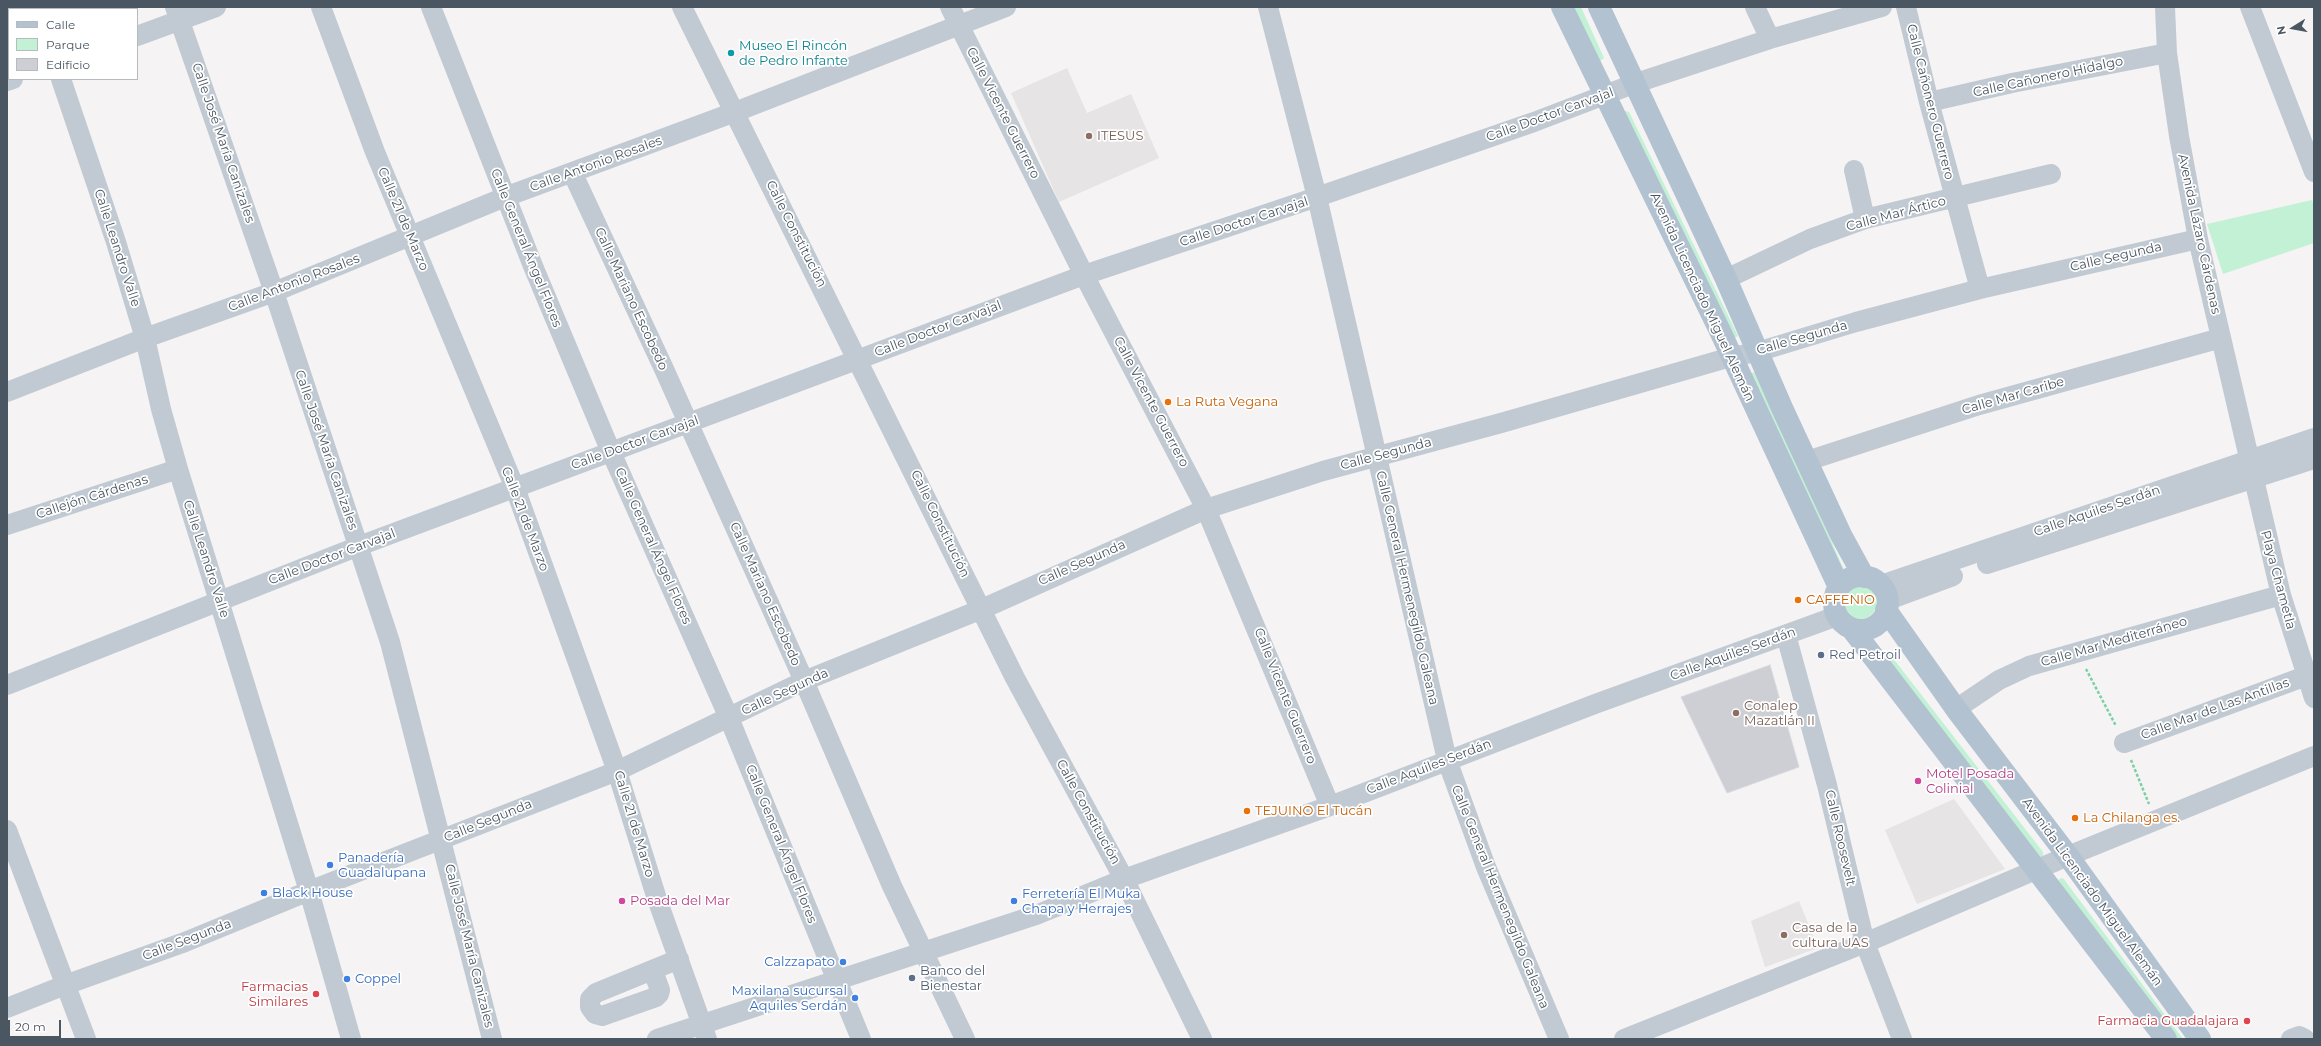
<!DOCTYPE html>
<html>
<head>
<meta charset="utf-8">
<style>
	body { margin:0 }
	#map { position:relative; width:2321px; height:1046px; overflow:hidden; background:#f5f3f3; font-family:Montserrat,sans-serif }
	canvas { display:block }
	.frame { position:absolute; inset:0; border:8px solid #4a5661; pointer-events:none }
	.legend { position:absolute; left:8px; top:8px; width:130px; height:72px; box-sizing:border-box; background:#fff; border:1px solid #b7bbc0; margin:0; padding:5px 7px; list-style:none; font-size:12px; color:#4a5661 }
	.legend li { display:flex; align-items:center; gap:8px; height:20px }
	.legend b { width:20px; border:1px solid #b7bbc0 }
	.north { position:absolute; left:2273px; top:8px; width:40px; height:40px; -webkit-text-stroke:3px #fff; paint-order:stroke; rotate:259deg; font-size:11px; font-weight:700; line-height:16px; text-align:center; color:#4a5661 }
	.north::after { content:''; display:block; margin:auto; width:14px; height:18px; background:#4a5661; clip-path:polygon(50% 0,100% 100%,50% 72%,0 100%) }
	.scale { position:absolute; left:8px; top:1020px; width:53px; height:18px; box-sizing:border-box; border:2px solid #4a5661; border-top:0; padding-left:5px; font-size:12px; line-height:14px; white-space:nowrap; color:#4a5661; -webkit-text-stroke:3px #fff; paint-order:stroke }
</style>
</head>
<body>
<div id="map">
<canvas width="2321" height="1046"></canvas>
<div class="frame"></div>
<ul class="legend">
<li><b style="height:5px;background:#b3c2d1"></b>Calle</li>
<li><b style="height:11px;background:#c3f1d5"></b>Parque</li>
<li><b style="height:11px;background:#cdcfd5"></b>Edificio</li>
</ul>
<div class="north">N</div>
<div class="scale">20 m</div>
</div>
<script>
const ctx = document.querySelector('canvas').getContext('2d');
ctx.lineJoin = 'round';
function fill(path, color) { ctx.fillStyle = color; ctx.fill(path, 'evenodd'); }
const poly = rows => new Path2D(rows.map(r => 'M' + r).join(''));
function trace(path, color, width, dash) { ctx.strokeStyle = color; ctx.lineWidth = width; ctx.lineCap = dash ? 'butt' : 'round'; ctx.setLineDash(dash || []); ctx.stroke(path); }
function write(font, color, halo, rows, align = 'center') {
  ctx.font = font + ' Montserrat,sans-serif'; ctx.lineWidth = 3.5; ctx.setLineDash([]); ctx.textBaseline = 'middle'; ctx.strokeStyle = halo; ctx.fillStyle = color; for (const [text, x, y, turn = 0] of rows) {
    ctx.save(); ctx.translate(x, y); ctx.rotate((+turn || 0) * Math.PI / 180); ctx.textAlign = isNaN(turn) ? turn : align; if (halo) ctx.strokeText(text, 0, 0); ctx.fillText(text, 0, 0); ctx.restore();
  }
}
fill(poly([
	[1067,68,1087,113,1131,94,1159,158,1059,202,1011,93],
	[1954,799,2005,869,1917,904,1885,830],
	[1799,901,1818,948,1765,967,1751,921]
]), '#e6e4e5');
fill(poly([
	[1569,7,1581,7,1604,58,1595,65],
	[1622,110,1629,112,1738,336,1729,341],
	[2312,200,2314,206,2314,243,2223,274,2207,224],
	[1755,372,1759,377,1845,572,1838,575,1747,374],
	'1843 602a17 17 0 1 1 34 0a17 17 0 1 1-34 0Z',
	[1889,653,2043,852,2043,856,2037,858,1887,659],
	[2063,878,2183,1039,2172,1039,2058,883,2059,879]
]), '#c3f1d5');
const building = poly([
	[1770,665,1799,767,1727,793,1681,697,1770,665]
]);
fill(building, '#cdcfd5');
trace(building, '#d7d9de', 1);
trace(poly([
	[2086,669,2116,726],
	[2131,760,2149,804]
]), '#7ad0a6', 2.5, [3, 2]);
trace(poly([
	[35,7,36,9],
	[175,7,274,292,390,642,492,1039],
	[321,7,375,152,515,488,617,771,657,899,707,1039],
	[431,7,533,266,611,452,729,718,861,1039],
	[682,7,1015,678,1124,879,1202,1039],
	[950,7,1084,275,1206,509,1330,806],
	[1268,7,1317,197,1447,760,1486,867,1559,1039],
	[1755,7,1770,39],
	[1906,7,1929,102,1980,289],
	[2165,7,2167,53,2179,136,2198,239,2281,595,2314,698],
	[2250,7,2314,172],
	[137,36,216,7],
	[61,79,116,242,145,338,161,409,178,469,309,891,351,1039],
	[7,81,13,79],
	[1929,102,2012,83,2167,53],
	[1854,170,1865,219],
	[572,172,664,369,804,681,892,886,965,1039],
	[1726,279,1810,239,1865,219,2051,174],
	[7,392,145,338,274,292,505,197,735,112,1006,7],
	[1807,461,1979,405,2221,338],
	[7,525,178,469],
	[1987,564,2314,459],
	[1881,585,2314,438],
	[1888,600,1953,576],
	[1786,635,1827,785,1865,943,1902,1039],
	[7,685,359,546,1084,275,1317,197,1534,122,1636,83,1770,39,1882,7],
	[1956,709,1999,680,2029,666,2281,595],
	[2124,743,2306,676],
	[7,830,86,1039],
	[653,971,660,990,659,994,656,997,602,1016,595,1014,590,1007,590,999,596,993,679,959],
	[7,1008,65,985,185,942,309,891,617,771,804,681,982,609,1206,509,1323,471,1501,423,1731,357,1757,352,1856,322,1980,289,2198,239],
	[657,1039,1036,915,1124,879,1330,806,1595,704,1837,616],
	[1624,1039,1865,943,2068,856,2314,756],
	[2291,1039,2299,1036,2305,1039]
]), '#c1cad2', 20);
trace(poly([
	[1562,7,1720,331,1839,587],
	[1599,7,1726,279,1782,408,1841,535,1864,577],
	'1834 603a27 27 0 1 1 54 0a27 27 0 1 1-54 0Z',
	[1886,610,1956,709,2068,856,2200,1039],
	[1852,629,2166,1039]
]), '#b3c2d1', 22);
for (const [x, y, r, color] of [
	[731,53,4,"#0f9aa8"],
	[1089,136,4,"#8d6e63"],
	[1168,402,4,"#e8710a"],
	[1798,600,4,"#e8710a"],
	[1821,655,4,"#5c6f8a"],
	[1736,713,4,"#8d6e63"],
	[1918,781,4,"#d1479c"],
	[1247,811,4,"#e8710a"],
	[2075,818,4,"#e8710a"],
	[330,865,4,"#3f7fe0"],
	[264,893,4,"#3f7fe0"],
	[622,901,4,"#d1479c"],
	[1014,901,4,"#3f7fe0"],
	[1784,935,4,"#8d6e63"],
	[843,962,4,"#3f7fe0"],
	[912,978,4,"#5c6f8a"],
	[347,979,4,"#3f7fe0"],
	[316,994,4,"#e0444e"],
	[855,998,4,"#3f7fe0"],
	[2247,1021,4,"#e0444e"]
]) { const dot = new Path2D(); dot.arc(x, y, r, 0, 2 * Math.PI); ctx.fillStyle = color; ctx.fill(dot); trace(dot, '#fff', 1.5); }
write('13px', '#0d838f', '#fff', [
	["Museo El Rincón",739,46],
	["de Pedro Infante",739,61]
], 'left');
write('13px', '#4a5661', '#fff', [
	["Calle Cañonero Hidalgo",2048,77,-12],
	["Calle Cañonero Guerrero",1930,102,76],
	["Calle Vicente Guerrero",1003,113,63],
	["Calle Doctor Carvajal",1550,115,-20],
	["Calle José María Canizales",223,143,71],
	["Calle Antonio Rosales",596,164,-20],
	["Calle Mar Ártico",1896,214,-15],
	["Calle 21 de Marzo",403,219,67],
	["Calle Doctor Carvajal",1244,222,-18],
	["Calle Constitución",796,234,63],
	["Avenida Lázaro Cárdenas",2199,234,78],
	["Calle Leandro Valle",117,248,72],
	["Calle General Ángel Flores",526,248,68],
	["Calle Segunda",2116,257,-13],
	["Calle Antonio Rosales",294,283,-21],
	["Avenida Licenciado Miguel Alemán",1702,297,65],
	["Calle Mariano Escobedo",631,299,65],
	["Calle Doctor Carvajal",938,329,-21],
	["Calle Segunda",1802,338,-16],
	["Calle Mar Caribe",2013,396,-16],
	["Calle Vicente Guerrero",1151,402,62],
	["Calle Doctor Carvajal",635,443,-20],
	["Calle José María Canizales",326,450,71],
	["Calle Segunda",1386,454,-15],
	["Callejón Cárdenas",92,497,-18],
	["Calle Aquiles Serdán",2097,511,-19],
	["Calle 21 de Marzo",525,519,69],
	["Calle Constitución",940,524,64],
	["Calle General Ángel Flores",653,546,66],
	["Calle Doctor Carvajal",332,557,-21],
	["Calle Leandro Valle",206,559,72],
	["Calle Segunda",1082,563,-24],
	["Playa Chametla",2278,580,75],
	["Calle General Hermenegildo Galeana",1407,588,77],
	["Calle Mariano Escobedo",765,594,66],
	["Calle Mar Mediterráneo",2114,642,-16],
	["Calle Aquiles Serdán",1733,654,-20],
	["Calle Segunda",785,692,-25],
	["Calle Vicente Guerrero",1285,696,68],
	["Calle Mar de Las Antillas",2215,709,-20],
	["Calle Aquiles Serdán",1429,767,-21],
	["Calle Constitución",1088,812,61],
	["Calle Segunda",488,821,-22],
	["Calle 21 de Marzo",634,824,73],
	["Calle Roosevelt",1840,838,77],
	["Calle General Ángel Flores",781,844,68],
	["Avenida Licenciado Miguel Alemán",2092,892,54],
	["Calle General Hermenegildo Galeana",1500,897,68],
	["Calle Segunda",187,940,-21],
	["Calle José María Canizales",469,946,76]
]);
write('13px', '#785e54', '#fff', [
	["ITESUS",1097,136],
	["Conalep",1744,706],
	["Mazatlán II",1744,721],
	["Casa de la",1792,928],
	["cultura UAS",1792,943]
], 'left');
write('13px', '#c56008', '#fff', [
	["La Ruta Vegana",1176,402],
	["CAFFENIO",1806,600],
	["TEJUINO El Tucán",1255,811],
	["La Chilanga es.",2083,818]
], 'left');
write('13px', '#4e5e75', '#fff', [
	["Red Petroil",1829,655],
	["Banco del",920,971],
	["Bienestar",920,986]
], 'left');
write('13px', '#b23c85', '#fff', [
	["Motel Posada",1926,774],
	["Colinial",1926,789],
	["Posada del Mar",630,901]
], 'left');
write('13px', '#366cbe', '#fff', [
	["Panadería",338,858],
	["Guadalupana",338,873],
	["Black House",272,893],
	["Ferretería El Muka",1022,894],
	["Chapa y Herrajes",1022,909],
	["Calzzapato",835,962,"right"],
	["Coppel",355,979],
	["Maxilana sucursal",847,991,"right"],
	["Aquiles Serdán",847,1006,"right"]
], 'left');
write('13px', '#be3a42', '#fff', [
	["Farmacias",308,987],
	["Similares",308,1002],
	["Farmacia Guadalajara",2239,1021]
], 'right');
</script>
</body>
</html>
